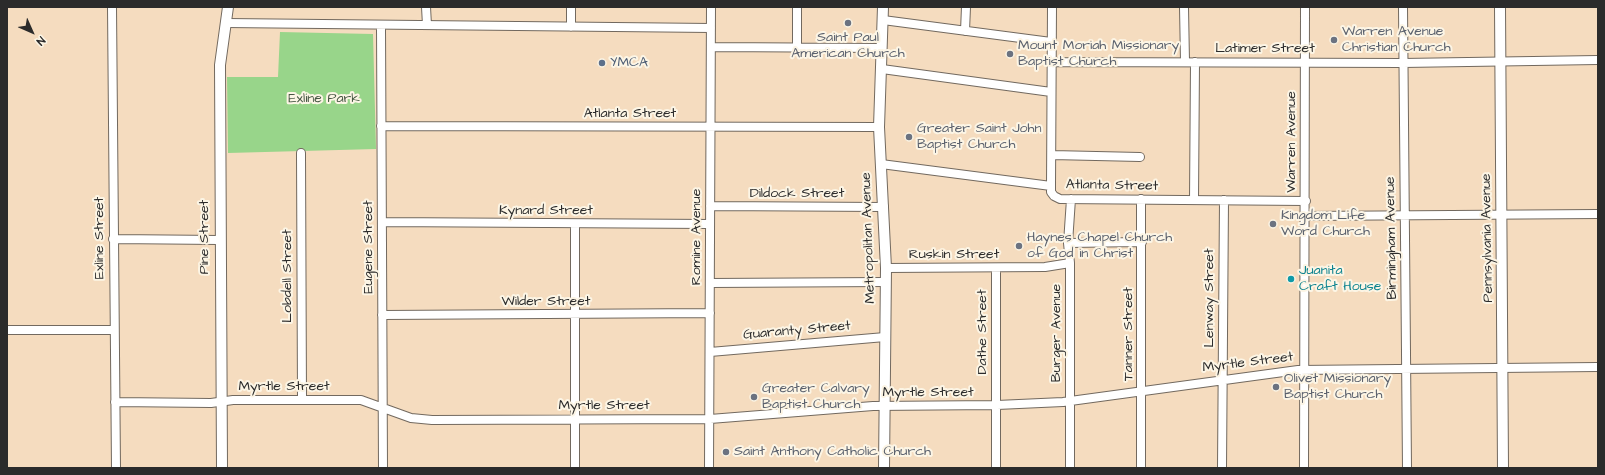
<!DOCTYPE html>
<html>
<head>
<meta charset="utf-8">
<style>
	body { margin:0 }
	#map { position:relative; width:1605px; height:475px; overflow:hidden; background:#f5dcbf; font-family:"Architects Daughter",sans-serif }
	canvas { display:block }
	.frame { position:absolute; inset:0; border:8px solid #2b2b2b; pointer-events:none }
	.north { position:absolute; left:12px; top:12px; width:40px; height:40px; -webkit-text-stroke:3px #fcf5e5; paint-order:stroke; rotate:135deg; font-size:11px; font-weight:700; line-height:16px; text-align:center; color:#2b2b2b }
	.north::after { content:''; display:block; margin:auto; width:14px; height:18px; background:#2b2b2b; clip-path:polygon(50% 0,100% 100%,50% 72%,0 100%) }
</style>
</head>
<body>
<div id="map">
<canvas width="1605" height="475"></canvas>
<div class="frame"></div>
<div class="north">N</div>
</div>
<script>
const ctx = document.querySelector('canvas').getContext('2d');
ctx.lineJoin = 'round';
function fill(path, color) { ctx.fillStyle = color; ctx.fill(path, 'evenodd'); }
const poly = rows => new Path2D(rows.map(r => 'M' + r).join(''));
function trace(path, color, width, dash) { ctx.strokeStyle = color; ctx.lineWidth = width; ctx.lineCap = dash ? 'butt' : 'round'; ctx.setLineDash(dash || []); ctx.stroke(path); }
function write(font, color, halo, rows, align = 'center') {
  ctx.font = font + ' "Architects Daughter",sans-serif'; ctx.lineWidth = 4; ctx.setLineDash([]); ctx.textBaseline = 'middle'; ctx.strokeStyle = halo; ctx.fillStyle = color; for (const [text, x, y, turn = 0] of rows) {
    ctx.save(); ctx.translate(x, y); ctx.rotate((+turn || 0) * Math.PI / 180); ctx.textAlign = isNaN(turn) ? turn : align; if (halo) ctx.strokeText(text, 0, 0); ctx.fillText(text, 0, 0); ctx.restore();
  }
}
fill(poly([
	[280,32,373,34,376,149,228,153,227,77,278,77]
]), '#98d58a');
const minor = poly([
	[112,7,116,468],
	[426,7,427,25],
	[571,7,571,27],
	[1052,7,1051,186,1051,192,1054,196,1060,199,1306,201],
	[1184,7,1185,62],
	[1403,7,1407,468],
	[883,20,1051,42],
	[226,23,711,28],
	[381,26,383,468],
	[965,31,966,7],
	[711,47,882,48],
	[797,47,797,7],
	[1051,62,1403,63,1598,60],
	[882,69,1051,92],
	[381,126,879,127],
	[301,153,302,399],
	[1052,155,1140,157],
	[881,164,1051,186],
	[1194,200,1195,62],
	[710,206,884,207],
	[1306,216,1598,214],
	[382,222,710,224],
	[113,239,219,240],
	[1068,243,1142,242],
	[886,268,1045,267,1070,263],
	[996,268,996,468],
	[710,283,886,282],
	[382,315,710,313],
	[7,330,114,330],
	[710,352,885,337],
	[115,402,211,403,233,400,361,400,411,418,432,420,710,419,873,406,997,405,1063,402,1298,370,1598,367],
	[575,468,575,224],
	[709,468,711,7],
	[1070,468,1070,263,1068,243,1071,199],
	[1141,468,1141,199],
	[1222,468,1224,200],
	[1304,468,1305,7]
]);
const tertiary = poly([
	[883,7,879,127,886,268,884,468],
	[1500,7,1503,468],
	[222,468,220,65,228,7]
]);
trace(minor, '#72695f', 10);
trace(tertiary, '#72695f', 12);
trace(minor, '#fff', 8);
trace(tertiary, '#fff', 10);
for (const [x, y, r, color] of [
	[848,23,4,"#6b7280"],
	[1334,40,4,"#6b7280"],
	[1010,54,4,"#6b7280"],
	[602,63,4,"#5c6f8a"],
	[909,137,4,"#6b7280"],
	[1273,224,4,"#6b7280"],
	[1019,246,4,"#6b7280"],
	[1291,279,4,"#0f9aa8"],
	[1276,387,4,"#6b7280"],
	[754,397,4,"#6b7280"],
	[726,452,4,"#6b7280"]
]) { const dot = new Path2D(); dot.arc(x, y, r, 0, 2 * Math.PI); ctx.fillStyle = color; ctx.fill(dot); trace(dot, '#fcf5e5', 1.5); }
write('14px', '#5b616d', '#fcf5e5', [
	["Warren Avenue",1342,32],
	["Christian Church",1342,48],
	["Saint Paul",848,38,"center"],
	["American Church",848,54,"center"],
	["Mount Moriah Missionary",1018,46],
	["Baptist Church",1018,62],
	["Greater Saint John",917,129],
	["Baptist Church",917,145],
	["Kingdom Life",1281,216],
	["Word Church",1281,232],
	["Haynes Chapel Church",1027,238],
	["of God in Christ",1027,254],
	["Olivet Missionary",1284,379],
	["Baptist Church",1284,395],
	["Greater Calvary",762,389],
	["Baptist Church",762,405],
	["Saint Anthony Catholic Church",734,452]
], 'left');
write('14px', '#2b2b2b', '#fcf5e5', [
	["Latimer Street",1265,49],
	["Atlanta Street",630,114],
	["Warren Avenue",1292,142,-90],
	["Atlanta Street",1112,186,1],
	["Dildock Street",797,194],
	["Kynard Street",546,211],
	["Pine Street",205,237,-90],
	["Romine Avenue",697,237,-90],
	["Exline Street",100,238,-90],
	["Metropolitan Avenue",869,238,-92],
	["Birmingham Avenue",1392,238,-91],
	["Pennsylvania Avenue",1488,238,-91],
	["Eugene Street",369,247,-90],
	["Ruskin Street",954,255],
	["Lobdell Street",288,276,-90],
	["Lenway Street",1210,298,-90],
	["Wilder Street",546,302],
	["Guaranty Street",797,331,-5],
	["Dathe Street",983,332,-90],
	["Burger Avenue",1057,333,-90],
	["Tanner Street",1129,334,-90],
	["Myrtle Street",1248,363,-7],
	["Myrtle Street",284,387],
	["Myrtle Street",928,393],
	["Myrtle Street",604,406]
]);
write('14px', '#4e5e75', '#fcf5e5', [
	["YMCA",610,63]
], 'left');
write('14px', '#465643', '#fcf5e5', [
	["Exline Park",324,99]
]);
write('14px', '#0d838f', '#fcf5e5', [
	["Juanita",1299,271],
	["Craft House",1299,287]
], 'left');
</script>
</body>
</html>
